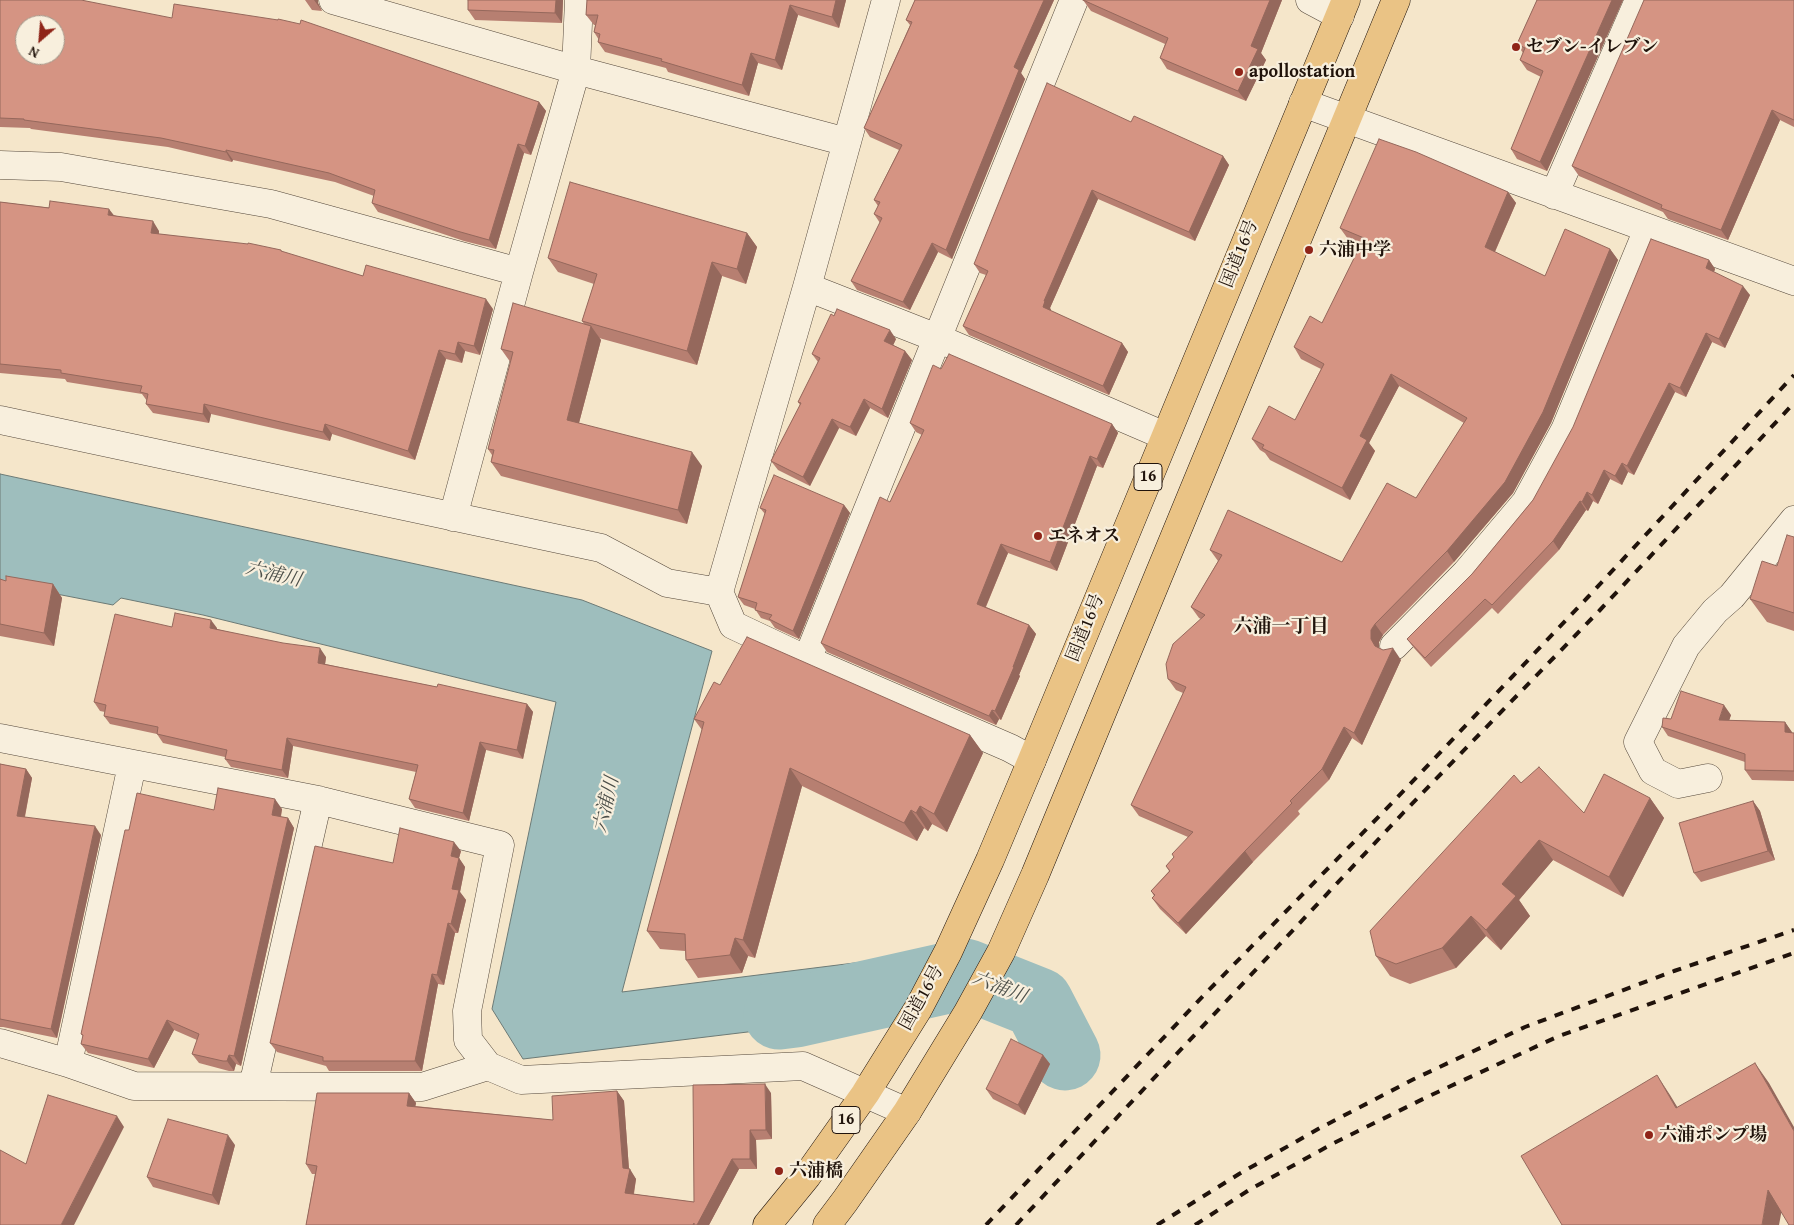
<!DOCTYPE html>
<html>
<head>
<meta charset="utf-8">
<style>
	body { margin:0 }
	#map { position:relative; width:1794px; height:1225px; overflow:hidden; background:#f5e6ca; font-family:"Gentium Book Plus",serif }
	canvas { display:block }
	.north { position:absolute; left:15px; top:15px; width:50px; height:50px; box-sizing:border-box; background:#f8efdd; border:1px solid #a29789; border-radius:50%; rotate:207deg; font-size:14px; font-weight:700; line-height:20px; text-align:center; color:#20130b }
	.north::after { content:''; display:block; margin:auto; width:18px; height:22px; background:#8f2418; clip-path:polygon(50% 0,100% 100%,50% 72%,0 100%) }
</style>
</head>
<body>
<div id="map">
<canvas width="1794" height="1225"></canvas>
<div class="north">N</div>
</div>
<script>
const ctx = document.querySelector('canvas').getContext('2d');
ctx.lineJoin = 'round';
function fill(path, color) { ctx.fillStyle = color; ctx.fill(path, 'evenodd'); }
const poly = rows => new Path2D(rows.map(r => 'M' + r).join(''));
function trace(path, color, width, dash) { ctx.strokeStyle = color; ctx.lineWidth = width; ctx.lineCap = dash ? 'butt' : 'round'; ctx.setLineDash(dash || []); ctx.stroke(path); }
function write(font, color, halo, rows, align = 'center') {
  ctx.font = font + ' "Gentium Book Plus","Noto Serif JP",serif'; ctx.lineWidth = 4.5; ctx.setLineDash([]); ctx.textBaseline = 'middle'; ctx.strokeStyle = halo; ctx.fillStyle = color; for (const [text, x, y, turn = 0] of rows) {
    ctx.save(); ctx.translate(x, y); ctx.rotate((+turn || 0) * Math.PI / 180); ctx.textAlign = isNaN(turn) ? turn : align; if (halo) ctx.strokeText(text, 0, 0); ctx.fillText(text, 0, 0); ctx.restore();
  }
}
const water = poly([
	[0,474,582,600,712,651,622,992,894,958,864,1018,523,1059,492,1009,556,702,203,615,121,598,113,605,0,583,0,474]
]);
fill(water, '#9ebebd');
trace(water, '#6c7a76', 1);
fill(poly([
	[893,966,866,1019,862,1021,890,967]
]), '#f5e6ca');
trace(poly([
	[779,1014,795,1012,965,974,1038,1003,1065,1055]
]), '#9ebebd', 71);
const minor = poly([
	[333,0,576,70,847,142],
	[886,0,807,287,719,592,733,625,807,660,1010,748,1032,760],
	[1310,0,1340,16],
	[1303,103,1794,281],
	[0,165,61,167,271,204,519,272],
	[1554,195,1639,0],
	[807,287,937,338,1165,436],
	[0,420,601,548,667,583,719,592],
	[453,517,519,272,576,70,579,0],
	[1394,646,1466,573,1526,502,1565,430,1648,229],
	[807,660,1074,0],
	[0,738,318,800,500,845,467,1011,468,1040,488,1066,521,1080,803,1066,907,1112],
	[1708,778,1678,784,1653,771,1638,742,1686,646,1715,611,1732,596,1794,520],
	[0,1043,68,1063,134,1086,422,1087,488,1066],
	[68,1063,132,765],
	[253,1086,318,800]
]);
const highway = poly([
	[767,1225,807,1176,865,1094,918,1009,948,952,990,860,1032,760,1346,0],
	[827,1225,845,1201,907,1112,968,1012,1001,952,1035,875,1396,0]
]);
trace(minor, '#55483b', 29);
trace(highway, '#20130b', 29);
trace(minor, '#f8efdd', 28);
trace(highway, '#eac385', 28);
trace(poly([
	[986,1225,1205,994,1393,802,1588,597,1794,375],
	[1016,1225,1404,812,1600,610,1794,403],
	[1157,1225,1239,1174,1320,1128,1414,1079,1525,1027,1674,971,1794,930],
	[1195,1225,1249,1190,1332,1144,1427,1097,1559,1036,1794,953]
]), '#20130b', 4, [9, 9]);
fill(poly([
	[0,0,539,102,546,111,531,155,524,153,496,249,464,241,378,212,372,203,374,196,335,182,233,160,232,162,168,147,31,129,30,128,0,127],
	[305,0,318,0,318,3,322,11,312,10],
	[468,0,563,0,562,23,475,20,468,10],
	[587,0,846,0,839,28,798,15,782,70,758,63,749,96,668,72,666,68,605,52,598,42,599,40,594,32,595,25,594,25,586,15],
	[915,0,1054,0,1021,73,1025,79,952,259,938,252,910,310,857,290,851,281,880,223,874,214,878,206,874,200,899,150,870,137,864,128,910,25,906,20],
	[1083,0,1282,0,1261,53,1266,60,1246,101,1167,69,1160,58,1165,44,1091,11],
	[1537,0,1623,0,1547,171,1517,159,1511,149,1541,77,1527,70,1520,60,1523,53,1517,44],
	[1794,0,1794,127,1780,120,1728,240,1668,219,1663,212,1579,176,1572,166],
	[1131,122,1223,156,1229,165,1195,241,1098,199,1050,308,1051,310,1051,311,1122,343,1128,352,1109,395,969,335,963,326,986,275,980,273,974,264],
	[1508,192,1516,203,1495,252,1545,276,1610,249,1618,260,1551,423,1513,493,1454,562,1383,635,1379,642,1379,648,1401,660,1362,745,1352,738,1329,780,1298,811,1300,814,1253,862,1186,934,1160,909,1152,898,1154,896,1151,891,1169,871,1166,866,1174,857,1188,837,1139,816,1131,805,1183,693,1176,690,1168,679,1201,619,1199,618,1191,607,1218,561,1210,550,1342,562,1416,498,1464,423,1399,386,1369,443,1375,451,1350,500,1270,460,1265,453,1260,450,1252,439,1295,420,1321,369,1301,359,1294,347,1322,323,1361,245,1348,239,1340,228],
	[0,202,114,215,159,231,159,234,281,250,282,252,363,276,493,309,480,355,465,351,462,363,446,359,415,460,332,434,330,441,211,414,209,423,153,413,146,404,147,401,142,394,67,382,65,379,0,373],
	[747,233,757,247,746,284,722,276,697,365,599,338,601,340,579,423,702,466,687,524,501,476,491,462,492,455,488,449,511,363,501,349,584,324,582,321,594,284,558,272,548,258],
	[1709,260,1715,269,1714,272,1750,295,1725,348,1712,342,1686,397,1675,392,1634,475,1628,472,1622,485,1610,479,1598,504,1593,501,1588,511,1586,510,1559,550,1498,614,1492,608,1431,667,1414,648,1407,639,1472,574,1533,500],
	[896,339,893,345,905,351,912,360,888,418,870,408,856,436,839,428,810,486,778,470,771,461,800,405,798,402,818,362,812,354],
	[941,369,1112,424,1118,433,1103,468,1097,466,1057,571,1008,553,986,607,1029,625,1036,634,1019,675,1020,676,1001,720,999,719,996,725,827,652,821,643,890,502,922,435,916,432,910,423],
	[844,505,850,513,799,639,775,628,770,621,761,618,755,609,744,605,738,597,765,514,760,508],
	[1794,537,1794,631,1767,622,1750,599,1777,566],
	[0,579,6,581,53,584,62,598,54,646,0,636],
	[172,627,217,628,217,629,326,657,325,664,437,687,527,704,533,712,523,759,486,750,469,821,415,808,409,799,416,772,293,746,288,778,231,767,225,759,225,757,163,743,157,734,110,724,104,716,105,712,100,711,94,702],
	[720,685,970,735,983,753,947,832,932,824,928,831,924,828,917,841,802,786,755,958,748,956,742,973,698,978,686,960,685,951,660,949,647,931,702,730,694,719],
	[1731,715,1729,720,1785,722,1792,733,1794,733,1794,781,1752,780,1745,770,1745,762,1668,736,1662,727,1671,719],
	[0,764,26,769,32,778,25,817,101,835,57,1038,3,1027,0,1027],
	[1521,783,1584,813,1650,798,1664,818,1623,897,1553,860,1519,900,1530,916,1501,950,1486,936,1456,968,1410,984,1390,976,1376,956],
	[1753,801,1760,811,1775,860,1701,882,1694,873],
	[282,809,281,817,288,818,294,828,241,1066,236,1064,234,1071,229,1071,199,1063,192,1054,197,1040,174,1030,154,1068,88,1053,81,1044,83,1036,81,1034,129,830,214,810],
	[461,851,459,858,465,867,460,892,466,900,458,933,455,933,444,985,438,984,422,1071,329,1071,326,1066,277,1052,270,1043,393,863],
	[1043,1055,1050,1064,1025,1115,993,1099,986,1089],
	[617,1091,624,1101,629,1169,636,1179,634,1194,694,1202,771,1093,772,1139,756,1140,757,1169,739,1169,709,1225,306,1225,315,1174,312,1174,306,1164,409,1093,416,1103,415,1106,553,1120],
	[235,1145,219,1205,153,1187,147,1177]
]), '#b77f71');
fill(poly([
	[314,0,318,0,318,3,322,11],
	[556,0,563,0,562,23,555,13],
	[836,0,846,0,839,28,832,17],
	[1044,0,1054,0,1021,73,1025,79,952,259,946,250,1014,67],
	[1270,0,1282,0,1261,53,1266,60,1246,101,1238,91,1251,46],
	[1612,0,1623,0,1547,171,1540,162],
	[790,5,798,15,782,70,775,60],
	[751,53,758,63,749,96,742,85],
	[539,102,546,111,531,155,525,146],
	[1772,110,1780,120,1728,240,1721,230],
	[518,144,524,153,496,249,489,240],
	[226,150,233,160,232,162,226,152],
	[1223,156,1229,165,1195,241,1189,232],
	[1092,190,1098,199,1050,308,1051,310,1049,316,1043,307,1044,301],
	[1508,192,1516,203,1492,258,1485,247],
	[109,209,116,218,108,215],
	[153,221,159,231,158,242,151,233],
	[747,233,757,247,746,284,737,269],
	[932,243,938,252,910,310,903,302],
	[1610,249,1618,260,1551,423,1513,493,1454,562,1447,551],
	[1709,260,1715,269,1712,277,1706,268],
	[712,262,722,276,697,365,687,351],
	[1743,286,1750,295,1725,348,1719,339],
	[486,299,493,309,480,355,474,346],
	[591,326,601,340,576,434,567,420],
	[890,330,896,339,891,350,884,341],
	[1706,333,1712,342,1686,397,1680,388],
	[458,342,465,351,462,363,455,354],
	[1122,343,1128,352,1109,395,1103,386],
	[439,350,446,359,415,460,408,451],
	[905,351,912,360,888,418,882,409],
	[1391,374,1399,386,1369,443,1375,451,1350,500,1342,488,1360,436],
	[1669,383,1675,392,1634,475,1627,466],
	[864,399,870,408,856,436,850,427],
	[204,404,211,414,209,423,203,414],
	[832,419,839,428,810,486,803,477],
	[325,424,332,434,330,441,323,432],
	[1112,424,1118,433,1103,468,1097,459],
	[692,452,702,466,687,524,678,510],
	[1090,456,1097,466,1057,571,1050,562],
	[1622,463,1628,472,1622,485,1615,476],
	[1604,470,1610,479,1598,504,1592,495],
	[1587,492,1593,501,1588,511,1582,502],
	[1580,501,1586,510,1559,550,1553,541],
	[844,505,850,513,799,639,793,631],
	[1001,544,1008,553,983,613,977,604],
	[53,584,62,598,54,646,44,633],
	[211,620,217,628,216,636,210,628],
	[1375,624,1383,635,1379,642,1379,650,1375,646,1371,639,1371,630],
	[1029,625,1036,634,1019,675,1020,676,1001,720,995,711],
	[320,648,326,657,324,672,318,663],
	[1393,648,1401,660,1362,745,1354,733],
	[527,704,533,712,523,759,517,750],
	[1724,705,1731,715,1726,730,1719,720],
	[992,710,999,719,996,725,989,716],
	[1785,722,1792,732,1791,742,1785,732],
	[1344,727,1352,738,1329,780,1322,769],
	[970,735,983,753,947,832,934,814],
	[287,738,293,746,288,778,282,770],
	[480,742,486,750,469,821,463,813],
	[790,768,802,786,755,958,743,940],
	[26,769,32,778,23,825,17,816],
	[1650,798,1664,818,1623,897,1609,877],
	[275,799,282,809,279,825,272,815],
	[1753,801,1760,811,1775,860,1768,851],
	[920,806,932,824,928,831,916,813],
	[911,810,924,828,917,841,904,823],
	[288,818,294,828,241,1066,234,1056],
	[95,826,101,835,57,1038,51,1029],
	[1539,840,1553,860,1519,900,1530,916,1501,950,1486,930,1502,884],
	[454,842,461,851,459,858,465,867,460,892,466,900,458,933,451,924,452,889,451,856],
	[1245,851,1253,862,1186,934,1178,923],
	[1471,916,1486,936,1456,968,1442,948],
	[448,923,455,933,444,985,437,975],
	[735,938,748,956,742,973,730,955],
	[432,974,438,984,422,1071,415,1061],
	[167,1020,174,1030,154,1068,148,1059],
	[229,1055,236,1064,234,1071,227,1061],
	[1043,1055,1050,1064,1025,1115,1018,1105],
	[1755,1063,1769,1083,1794,1127,1794,1131],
	[1657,1075,1670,1095,1690,1128,1676,1108],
	[765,1084,771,1093,772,1139,766,1130],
	[617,1091,624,1101,629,1170,630,1169,636,1179,632,1203,625,1193],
	[409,1093,416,1103,414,1115,407,1106],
	[117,1116,124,1127,74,1225,61,1225],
	[750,1130,756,1140,757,1169,750,1159],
	[228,1135,235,1145,219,1205,212,1195],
	[732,1159,739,1169,709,1225,697,1225],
	[1768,1190,1782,1209,1779,1225,1762,1225]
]), '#95685c');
const building = poly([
	[0,0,81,0,172,18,174,4,278,20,278,19,300,24,301,20,539,102,525,146,518,144,489,240,457,231,372,203,375,190,329,173,226,150,226,152,161,138,24,120,24,119,0,118,0,0],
	[25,25,55,25,55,55,25,55,25,25],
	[468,0,556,0,555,13,468,10,468,0],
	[587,0,836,0,832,17,790,5,775,60,751,53,742,85,661,61,662,59,598,42,600,34,594,32,598,15,586,15,587,0],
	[915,0,1044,0,1014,67,1019,70,946,250,932,243,903,302,851,281,882,218,874,214,880,202,874,200,902,145,864,128,912,22,906,20,915,0],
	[1083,0,1270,0,1251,46,1258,49,1238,91,1160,58,1168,38,1083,0],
	[1537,0,1612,0,1540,162,1511,149,1543,71,1520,60,1525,48,1517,44,1537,0],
	[1644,0,1794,0,1794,120,1772,110,1721,230,1661,208,1662,205,1572,166,1644,0],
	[1047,83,1131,122,1134,116,1223,156,1189,232,1092,190,1044,301,1045,301,1043,307,1122,343,1103,386,963,326,988,271,974,264,1047,83],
	[1379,139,1416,152,1508,192,1485,247,1545,276,1565,229,1610,249,1543,412,1505,482,1447,551,1375,624,1371,630,1371,639,1375,646,1383,650,1393,648,1354,733,1344,727,1322,769,1290,801,1292,803,1245,851,1178,923,1152,898,1155,895,1151,891,1170,871,1166,866,1174,857,1172,854,1193,832,1131,805,1186,687,1168,679,1166,664,1173,644,1205,615,1191,607,1222,555,1210,550,1228,510,1342,562,1387,483,1416,498,1467,418,1391,374,1360,436,1367,440,1342,488,1262,448,1264,445,1252,439,1269,406,1295,420,1324,364,1294,347,1310,316,1322,323,1364,238,1340,228,1379,139],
	[570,182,747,233,737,269,712,262,687,351,582,321,597,274,548,258,570,182],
	[50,201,109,209,108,215,153,221,151,233,248,244,248,243,281,250,281,251,363,276,366,265,486,299,474,346,458,342,455,354,439,350,408,451,325,424,323,432,204,404,203,414,146,404,148,394,140,392,142,386,61,373,61,370,0,364,0,202,49,208,50,201],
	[1651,239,1709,260,1706,268,1743,286,1719,339,1706,333,1680,388,1669,383,1627,466,1622,463,1615,476,1604,470,1592,495,1587,492,1582,502,1580,501,1553,541,1492,605,1485,599,1425,658,1407,639,1472,574,1533,500,1573,427,1651,239],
	[513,303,591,326,567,420,692,452,678,510,491,462,494,450,488,449,513,352,501,349,513,303],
	[837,309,890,330,884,341,905,351,882,409,864,399,850,427,832,419,803,477,771,461,801,403,798,402,820,358,812,354,831,314,834,316,837,309],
	[949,354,1112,424,1097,459,1090,456,1050,562,1001,544,977,604,1029,625,1013,667,1014,667,995,711,992,710,989,716,821,643,880,497,890,502,924,430,910,423,933,365,941,369,949,354],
	[774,475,844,505,793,631,769,619,772,615,755,610,757,603,738,597,766,510,760,508,774,475],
	[1787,535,1794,537,1794,613,1750,599,1762,561,1777,566,1787,535],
	[6,576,53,584,44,633,0,624,0,579,6,581,6,576],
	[175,613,211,620,210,628,283,643,320,648,318,663,437,687,438,684,527,704,517,750,480,742,463,813,409,799,418,765,287,738,282,770,225,759,227,750,157,734,158,727,104,716,106,705,94,702,115,614,172,627,175,613],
	[747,637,970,735,934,814,920,806,916,813,911,810,904,823,790,768,743,940,735,938,730,955,686,960,685,934,647,931,704,722,694,719,714,682,720,685,747,637],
	[1681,691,1724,705,1719,720,1785,722,1785,732,1794,733,1794,771,1745,770,1745,754,1662,727,1663,718,1671,719,1681,691],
	[0,764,26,769,17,816,95,826,51,1029,0,1019,0,764],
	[1539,767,1584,813,1604,774,1650,798,1609,877,1539,840,1502,884,1516,896,1486,930,1471,916,1442,948,1396,964,1376,956,1370,931,1514,775,1521,783,1539,767],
	[218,788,275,799,272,815,288,818,234,1056,229,1055,227,1061,223,1061,192,1054,199,1034,167,1020,148,1059,81,1044,83,1035,81,1034,125,830,129,830,137,793,214,810,218,788],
	[1753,801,1768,851,1694,873,1679,823,1753,801],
	[400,828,454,842,451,856,459,858,452,889,459,890,451,924,448,923,437,975,432,974,415,1061,323,1061,323,1057,270,1043,315,846,393,863,400,828],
	[1011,1039,1043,1055,1018,1105,986,1089,1011,1039],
	[1755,1063,1794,1131,1794,1225,1789,1225,1768,1190,1762,1225,1562,1225,1521,1156,1657,1075,1676,1108,1755,1063],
	[765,1084,766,1130,750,1130,750,1159,732,1159,697,1225,694,1225,694,1223,693,1225,306,1225,317,1166,306,1164,317,1093,409,1093,407,1106,553,1120,552,1096,617,1091,623,1168,630,1169,625,1193,694,1202,693,1085,765,1084],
	[48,1095,117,1116,61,1225,0,1225,0,1150,26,1164,48,1095],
	[168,1119,228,1135,212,1195,147,1177,168,1119]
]);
fill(building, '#d59483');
trace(building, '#95685c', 1);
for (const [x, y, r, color] of [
	[1516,47,5,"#8f2418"],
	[1239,72,5,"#8f2418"],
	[1309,250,5,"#8f2418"],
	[1038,536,5,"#8f2418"],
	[1649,1135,5,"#8f2418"],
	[779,1171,5,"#8f2418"]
]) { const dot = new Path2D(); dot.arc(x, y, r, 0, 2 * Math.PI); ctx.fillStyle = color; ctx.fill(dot); trace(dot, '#f8efdd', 2); }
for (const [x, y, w] of [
	[1148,477,28],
	[846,1120,28]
]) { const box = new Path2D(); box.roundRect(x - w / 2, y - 13.5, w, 27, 4); ctx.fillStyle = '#f8efdd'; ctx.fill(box); trace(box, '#20130b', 1); }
write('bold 16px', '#20130b', null, [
	["16",1148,477],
	["16",846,1120]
]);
write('bold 18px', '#20130b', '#f8efdd', [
	["セブン-イレブン",1526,47],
	["apollostation",1249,72],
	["六浦中学",1319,250],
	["エネオス",1048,536],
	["六浦ポンプ場",1659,1135],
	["六浦橋",789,1171]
], 'left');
write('18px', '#20130b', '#f8efdd', [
	["国道16号",1240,254,-68],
	["国道16号",1086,628,-68],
	["国道16号",922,998,-61]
]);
write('italic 19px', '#4c4f49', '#f8efdd', [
	["六浦川",273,575,13],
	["六浦川",607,805,-77],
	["六浦川",999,988,21]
]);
write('bold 19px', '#20130b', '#f8efdd', [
	["六浦一丁目",1281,627]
]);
</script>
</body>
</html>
